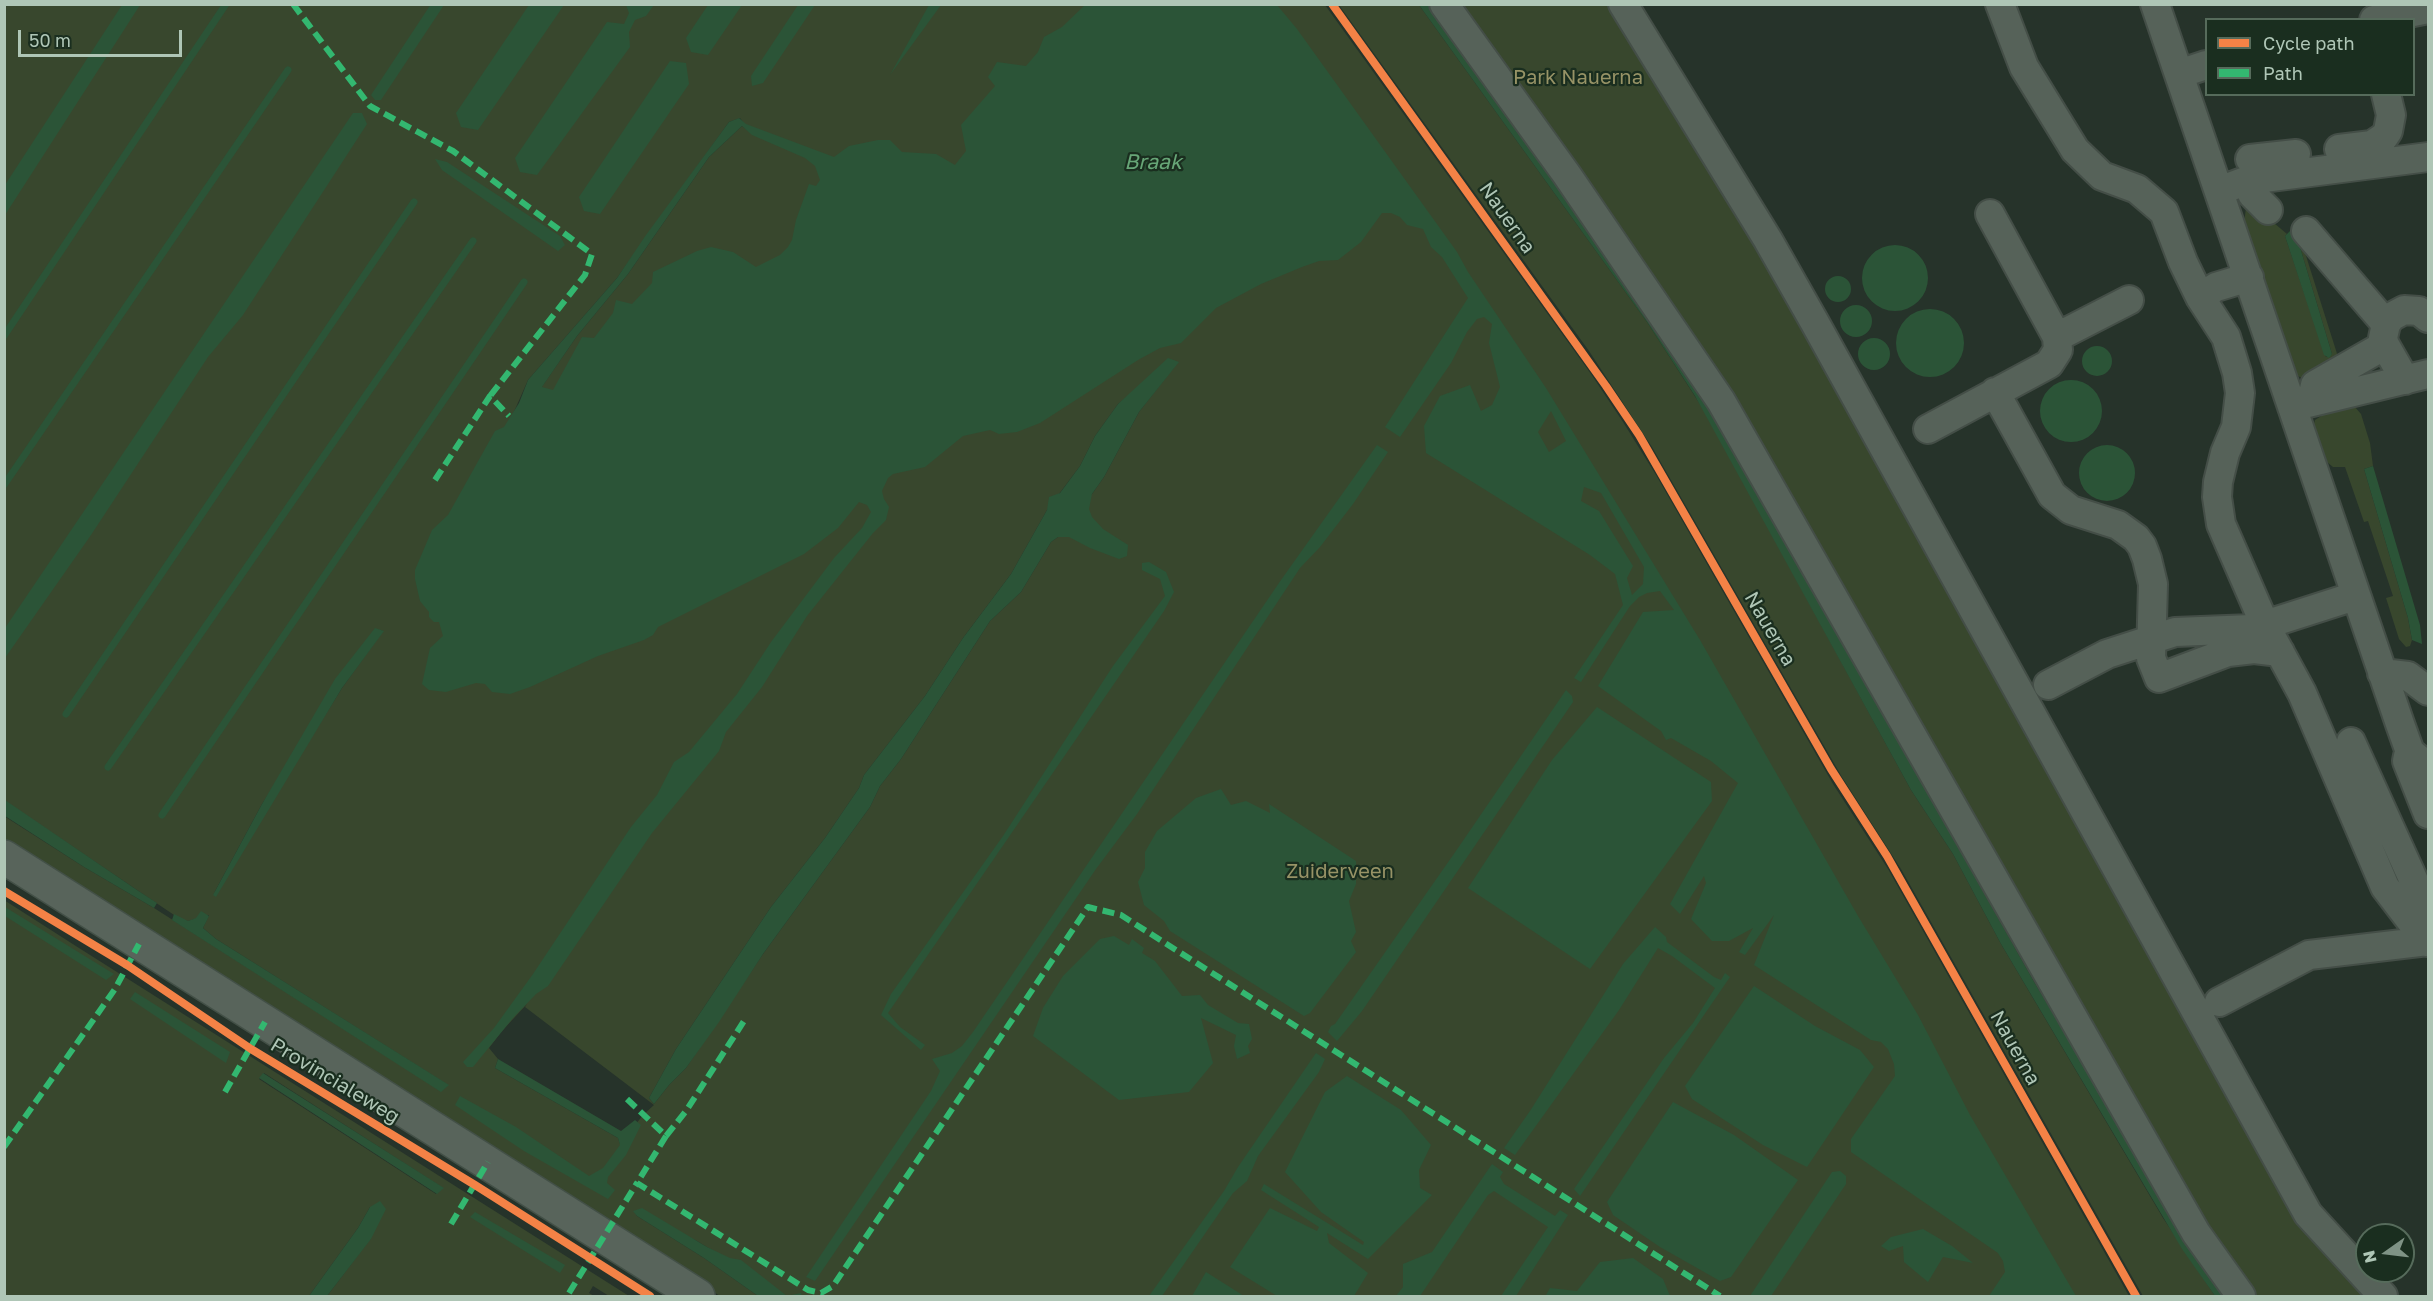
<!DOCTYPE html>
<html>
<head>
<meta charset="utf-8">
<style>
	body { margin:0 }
	#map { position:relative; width:2433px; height:1301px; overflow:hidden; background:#26332a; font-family:"Golos Text",sans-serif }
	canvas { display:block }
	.frame { position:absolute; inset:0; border:6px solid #afc6b6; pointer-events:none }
	.legend { position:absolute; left:2205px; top:18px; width:210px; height:78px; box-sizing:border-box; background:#1a2e1f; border:2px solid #566b5b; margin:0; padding:8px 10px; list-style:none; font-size:18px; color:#afc6b6 }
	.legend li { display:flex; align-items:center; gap:12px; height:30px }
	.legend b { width:30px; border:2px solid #566b5b }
	.north { position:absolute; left:2355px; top:1223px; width:60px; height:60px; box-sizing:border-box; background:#1a2e1f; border:2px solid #566b5b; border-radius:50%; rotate:256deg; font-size:16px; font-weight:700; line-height:24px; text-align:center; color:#afc6b6 }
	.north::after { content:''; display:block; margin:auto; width:21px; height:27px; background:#7f9385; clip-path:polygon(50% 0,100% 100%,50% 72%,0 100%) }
	.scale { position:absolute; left:18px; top:30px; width:164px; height:27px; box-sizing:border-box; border:3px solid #afc6b6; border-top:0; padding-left:8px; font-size:18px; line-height:21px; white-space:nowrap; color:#afc6b6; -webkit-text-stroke:4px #1a2e1f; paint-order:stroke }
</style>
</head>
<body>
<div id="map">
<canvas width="2433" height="1301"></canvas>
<div class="frame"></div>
<ul class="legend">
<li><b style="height:8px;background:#f48246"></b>Cycle path</li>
<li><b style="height:8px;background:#33b770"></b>Path</li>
</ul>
<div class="north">N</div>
<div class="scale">50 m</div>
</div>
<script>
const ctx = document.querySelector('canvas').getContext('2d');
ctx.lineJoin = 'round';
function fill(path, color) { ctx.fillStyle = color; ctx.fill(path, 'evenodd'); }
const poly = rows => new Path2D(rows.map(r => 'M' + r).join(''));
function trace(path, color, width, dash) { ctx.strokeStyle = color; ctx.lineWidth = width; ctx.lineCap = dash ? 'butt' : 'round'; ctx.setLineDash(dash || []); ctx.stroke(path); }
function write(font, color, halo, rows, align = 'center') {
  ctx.font = font + ' "Golos Text",sans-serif'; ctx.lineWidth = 4.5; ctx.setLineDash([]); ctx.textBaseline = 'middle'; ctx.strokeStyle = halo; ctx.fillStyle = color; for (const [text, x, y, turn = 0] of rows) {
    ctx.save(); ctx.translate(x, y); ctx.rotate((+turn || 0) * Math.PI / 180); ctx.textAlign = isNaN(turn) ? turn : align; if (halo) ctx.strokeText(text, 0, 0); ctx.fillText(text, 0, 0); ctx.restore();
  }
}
fill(poly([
	[5,5,1325,5,1591,374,1623,422,1656,475,1833,784,1888,869,2129,1296,787,1296,697,1241,634,1211,637,1216,704,1258,758,1296,720,1296,5,840,4,816,84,867,154,908,441,1091,448,1085,216,939,203,928,209,915,188,921,180,919,5,801],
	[740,118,750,132,742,126,709,157,628,274,577,336,541,388,513,414,528,380,617,278,729,122],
	[1178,362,1139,412,1104,477,1092,494,1058,537,1051,542,1021,592,990,621,901,759,880,786,870,807,763,954,686,1068,669,1085,654,1104,649,1098,676,1049,771,907,825,838,859,788,864,775,925,696,963,638,1011,574,1047,510,1080,466,1095,436,1118,404,1138,388],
	[375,629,383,631,342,688,213,895,262,804],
	[527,1004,525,1007,654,1105,643,1115,620,1144,618,1138,495,1068,498,1059,489,1048,501,1032],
	[1339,5,1419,5,1647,322,1707,415,1911,790,1953,854,2001,944,2163,1218,2215,1296,2143,1296,1901,869,1842,777,1652,447,1589,351],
	[1429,5,1615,5,1739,203,2292,1199,2376,1296,2226,1296,2146,1171,2033,980,1889,729,1716,416],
	[2246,208,2274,223,2287,234,2285,236,2326,357,2332,354,2294,227,2301,240,2340,363,2304,379,2296,375,2244,223],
	[2354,406,2361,414,2370,443,2373,466,2364,469,2408,618,2412,640,2410,646,2406,647,2399,639,2386,598,2393,596,2368,521,2364,522,2345,467,2333,467,2327,462,2314,424,2315,420,2326,413],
	[4,900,79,948,629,1296,609,1296,593,1286,589,1293,594,1296,327,1296,371,1238,370,1207,358,1228,309,1296,5,1296],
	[264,1073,443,1188,436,1194,259,1079]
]), '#38472d');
fill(poly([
	[431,4,444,5,381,100,375,100,371,95],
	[122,5,140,5,5,215,5,185],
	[529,5,564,5,478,130,461,127,456,113],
	[626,5,654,5,646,16,635,20,629,32,630,47,537,175,520,172,515,158,607,22,624,24,629,13],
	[708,5,742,5,708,55,691,52,686,38],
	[798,5,815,5,763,83,752,86,751,76],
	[929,5,941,5,890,75],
	[1085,5,1277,5,1297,29,1457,252,1468,272,1546,388,1700,640,1858,916,1918,1015,1970,1115,2076,1296,1989,1296,2005,1272,2003,1261,1998,1253,1851,1152,1851,1139,1895,1076,1894,1064,1888,1049,1881,1042,1871,1040,1754,965,1774,915,1745,955,1739,952,1753,928,1729,941,1712,941,1691,919,1706,883,1704,876,1680,914,1670,904,1738,783,1711,761,1671,738,1666,740,1661,731,1598,686,1643,612,1674,610,1660,591,1647,593,1639,597,1630,606,1581,682,1574,678,1623,605,1615,574,1590,555,1426,453,1424,426,1440,396,1470,385,1481,411,1492,405,1500,387,1489,343,1492,324,1484,317,1477,319,1467,332,1451,363,1400,437,1385,427,1468,298,1442,257,1431,247,1423,229,1407,225,1400,217,1391,213,1382,213,1361,242,1338,260,1319,261,1302,267,1261,284,1216,308,1181,343,1160,348,1138,360,1040,423,1017,432,999,434,990,430,963,436,925,467,893,474,888,478,882,491,884,499,889,507,886,520,873,533,807,616,762,687,726,732,719,751,652,833,548,986,536,994,513,1018,473,1067,467,1067,463,1062,494,1028,533,974,631,827,657,795,674,762,689,752,737,694,771,642,834,558,862,528,871,512,867,505,859,502,838,528,804,554,658,627,653,635,644,640,598,656,530,687,510,694,492,692,485,684,476,683,446,692,429,690,422,684,430,648,443,636,439,622,434,622,429,617,429,612,420,601,415,579,415,570,432,530,448,515,495,431,504,427,519,403,528,380,617,278,646,235,729,122,739,118,746,124,834,157,849,146,878,140,890,140,902,152,936,154,955,165,966,151,961,125,995,86,988,77,997,62,1026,66,1038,52,1044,37,1062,27],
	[742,126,752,135,805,158,815,166,820,180,816,186,809,184,796,220,792,240,788,247,780,255,756,267,733,252,711,247,697,251,653,272,652,283,632,304,616,300,613,313,594,338,582,337,553,390,542,387,577,336,628,274,709,157],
	[1551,411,1566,441,1549,452,1538,432],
	[1584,487,1601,493,1644,567,1643,584,1632,595,1627,578,1633,566,1599,511,1581,501],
	[1419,5,1429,5,1689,372,2033,980,2146,1171,2226,1296,2215,1296,2182,1249,2001,944,1953,854,1911,790,1695,396,1647,322],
	[670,61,686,63,689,84,600,214,584,211,579,197],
	[353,113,362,113,367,124,243,315,208,357,91,535,5,658,5,628],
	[435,159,447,162,560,236,565,245,558,251,442,170],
	[2294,227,2332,354,2329,358,2324,355,2285,236],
	'1862 278a33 33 0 1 1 66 0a33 33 0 1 1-66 0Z',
	'1825 289a13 13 0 1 1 26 0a13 13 0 1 1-26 0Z',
	'1840 321a16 16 0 1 1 32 0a16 16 0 1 1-32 0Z',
	'1896 343a34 34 0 1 1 68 0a34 34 0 1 1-68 0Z',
	'1858 354a16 16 0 1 1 32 0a16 16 0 1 1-32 0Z',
	'2082 361a15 15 0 1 1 30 0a15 15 0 1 1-30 0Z',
	[1168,358,1179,362,1139,412,1104,477,1092,494,1089,509,1092,517,1103,529,1128,545,1127,556,1119,559,1090,548,1069,537,1058,537,1051,542,1021,592,990,621,901,759,880,786,870,807,763,954,719,1022,686,1068,669,1085,654,1104,649,1098,676,1049,771,907,825,838,859,788,864,775,925,696,963,638,1011,574,1047,510,1049,497,1060,493,1080,466,1095,436,1118,404],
	'2040 411a31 31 0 1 1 62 0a31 31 0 1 1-62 0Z',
	'2079 473a28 28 0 1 1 56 0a28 28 0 1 1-56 0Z',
	[1377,445,1388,452,1353,504,1320,547,1300,568,1137,814,1096,869,815,1281,806,1277,931,1091,940,1071,932,1059,952,1053,962,1046,973,1032,1281,580],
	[2373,466,2420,625,2422,644,2412,640,2408,618,2364,469],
	[1149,562,1166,572,1174,592,1164,611,888,1013,900,1027,925,1045,921,1050,881,1015,891,994,1003,836,1113,666,1165,596,1160,579,1142,570,1142,563],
	[375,628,384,631,342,688,216,897,213,895,262,804,335,679],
	[1566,690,1572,696,1573,702,1362,1011,1337,1041,1328,1032,1331,1026,1335,1024,1458,848],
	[1597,707,1711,782,1712,801,1590,969,1468,888,1552,760],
	[1221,789,1231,805,1246,801,1270,813,1269,804,1356,861,1356,884,1349,901,1356,932,1351,941,1356,952,1310,1013,1304,1016,1170,931,1164,921,1144,905,1138,882,1145,868,1145,852,1157,831,1196,798],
	[5,800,137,890,157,903,154,908,84,867,5,816],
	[4,907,5,907,114,974,106,980,5,916],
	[201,911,209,916,203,928,216,939,449,1085,441,1092,172,920,174,914,188,921,196,918],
	[1655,927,1666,937,1667,942,1714,977,1721,980,1725,973,1730,977,1580,1196,1574,1189,1664,1058,1693,1023,1715,988,1672,956,1658,948,1619,1010,1515,1155,1504,1148,1530,1111,1623,964],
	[1114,936,1129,945,1132,939,1144,948,1142,953,1155,961,1182,996,1200,995,1208,1005,1238,1023,1249,1024,1252,1039,1248,1046,1250,1053,1237,1059,1234,1046,1236,1035,1201,1018,1213,1063,1189,1092,1119,1100,1033,1036,1043,1008,1063,976,1100,939],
	[1754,986,1815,1026,1860,1050,1874,1067,1807,1167,1763,1145,1692,1099,1685,1086],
	[135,992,230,1052,226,1063,130,999],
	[1316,1053,1325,1059,1319,1072,1258,1156,1247,1181,1233,1193,1162,1296,1149,1296,1224,1191,1238,1167],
	[498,1059,621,1131,635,1120,641,1125,626,1155,608,1177,607,1183,615,1190,608,1199,524,1151,455,1105,460,1096,516,1127,589,1176,603,1168,620,1145,618,1138,495,1068],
	[263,1073,444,1188,437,1194,259,1078],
	[1347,1076,1401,1110,1431,1145,1419,1170,1420,1188,1432,1195,1368,1259,1327,1233,1329,1243,1368,1273,1354,1296,1277,1296,1230,1267,1270,1208,1317,1231,1319,1227,1261,1190,1264,1184,1363,1245,1364,1242,1321,1212,1285,1172,1325,1092],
	[1673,1102,1734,1135,1798,1180,1731,1277,1720,1281,1660,1247,1613,1215,1607,1202],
	[1492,1164,1503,1172,1500,1177,1504,1184,1555,1216,1560,1210,1568,1215,1516,1296,1501,1296,1548,1227,1494,1191,1488,1195,1420,1296,1396,1296,1403,1287,1403,1264,1432,1252],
	[1840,1171,1846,1176,1846,1184,1771,1296,1750,1296,1832,1172],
	[380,1201,386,1209,371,1239,327,1296,309,1296,358,1228,370,1207],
	[642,1208,707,1247,730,1258,741,1260,787,1296,801,1293,802,1296,758,1296,704,1258,637,1216,633,1211],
	[475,1212,565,1265,560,1273,470,1217],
	[1923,1229,1952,1246,1973,1263,1943,1257,1928,1282,1904,1262,1903,1246,1889,1251,1881,1246,1891,1237],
	[1633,1258,1663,1279,1670,1296,1548,1296,1546,1295,1550,1288,1577,1291,1600,1262],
	[1206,1272,1244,1296,1192,1296]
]), '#2b5437');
trace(poly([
	[4,336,226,4],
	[4,485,288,70],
	[66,714,414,202],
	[108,767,473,241],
	[162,815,524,282]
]), '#2b5437', 7);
const minor = poly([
	[1444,4,1567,175,1721,401,2196,1233,2241,1296],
	[1623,4,1768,240,1815,323,2308,1214,2383,1296],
	[2000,4,2024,67,2075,150,2102,176,2137,189,2164,212,2183,262,2200,297,2226,337,2237,373,2240,393,2236,427,2225,453,2218,482,2217,497,2221,524,2265,625,2302,693,2385,887,2427,942],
	[2155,4,2400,724,2410,752,2421,761,2428,774],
	[2374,20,2428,9],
	[2179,74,2206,65],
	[2339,149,2372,145,2384,137,2388,131,2391,115,2386,94],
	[2250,159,2296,154],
	[2248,180,2252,194,2268,210],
	[2219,191,2248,180,2428,157],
	[2306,231,2386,324],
	[2200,297,2216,287,2249,277],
	[2057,337,2129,300],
	[2405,380,2385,345,2383,338,2386,324,2391,317,2404,310,2419,311,2428,318],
	[1995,392,2052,495,2071,510,2118,525,2136,538,2142,546,2147,559,2153,584,2151,658,2159,678,2228,652,2254,649,2280,652],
	[2311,402,2315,385,2385,345],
	[2292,407,2428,374],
	[1928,429,2049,364,2058,350,2057,337,1990,214],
	[2382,673,2408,676,2428,691],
	[2048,685,2107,654,2175,632,2252,629,2355,596],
	[2351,742,2428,912],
	[2408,756,2407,761,2428,814],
	[2219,1002,2309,955,2428,941]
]);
const major = poly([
	[4,857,698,1296]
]);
trace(minor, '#444e47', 32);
trace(major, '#435047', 36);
trace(minor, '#566259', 28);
trace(major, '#58645b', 33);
trace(poly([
	[293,4,370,106,453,151,592,254,585,275,490,396],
	[435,480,490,396,509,416],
	[225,1092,265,1022],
	[627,1099,666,1136,686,1111,744,1021],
	[666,1136,637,1183,808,1290,821,1293,833,1286,1088,907,1121,915,1720,1296],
	[4,1147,115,989,139,944],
	[451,1224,488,1162],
	[569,1293,637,1183]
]), '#33b770', 6, [12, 6]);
trace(poly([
	[1332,4,1606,386,1639,435,1831,769,1887,856,2136,1296],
	[4,891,127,965,251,1049,475,1185,650,1296]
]), '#f48246', 8);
write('20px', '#979366', '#1a2e1f', [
	["Park Nauerna",1578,78],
	["Zuiderveen",1340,872]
]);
write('20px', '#afc6b6', '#1a2e1f', [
	["Nauerna",1507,218,55],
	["Nauerna",1770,629,60],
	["Nauerna",2015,1048,61],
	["Provincialeweg",335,1081,31]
]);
write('italic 21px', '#67a677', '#1a2e1f', [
	["Braak",1153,162]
]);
</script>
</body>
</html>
